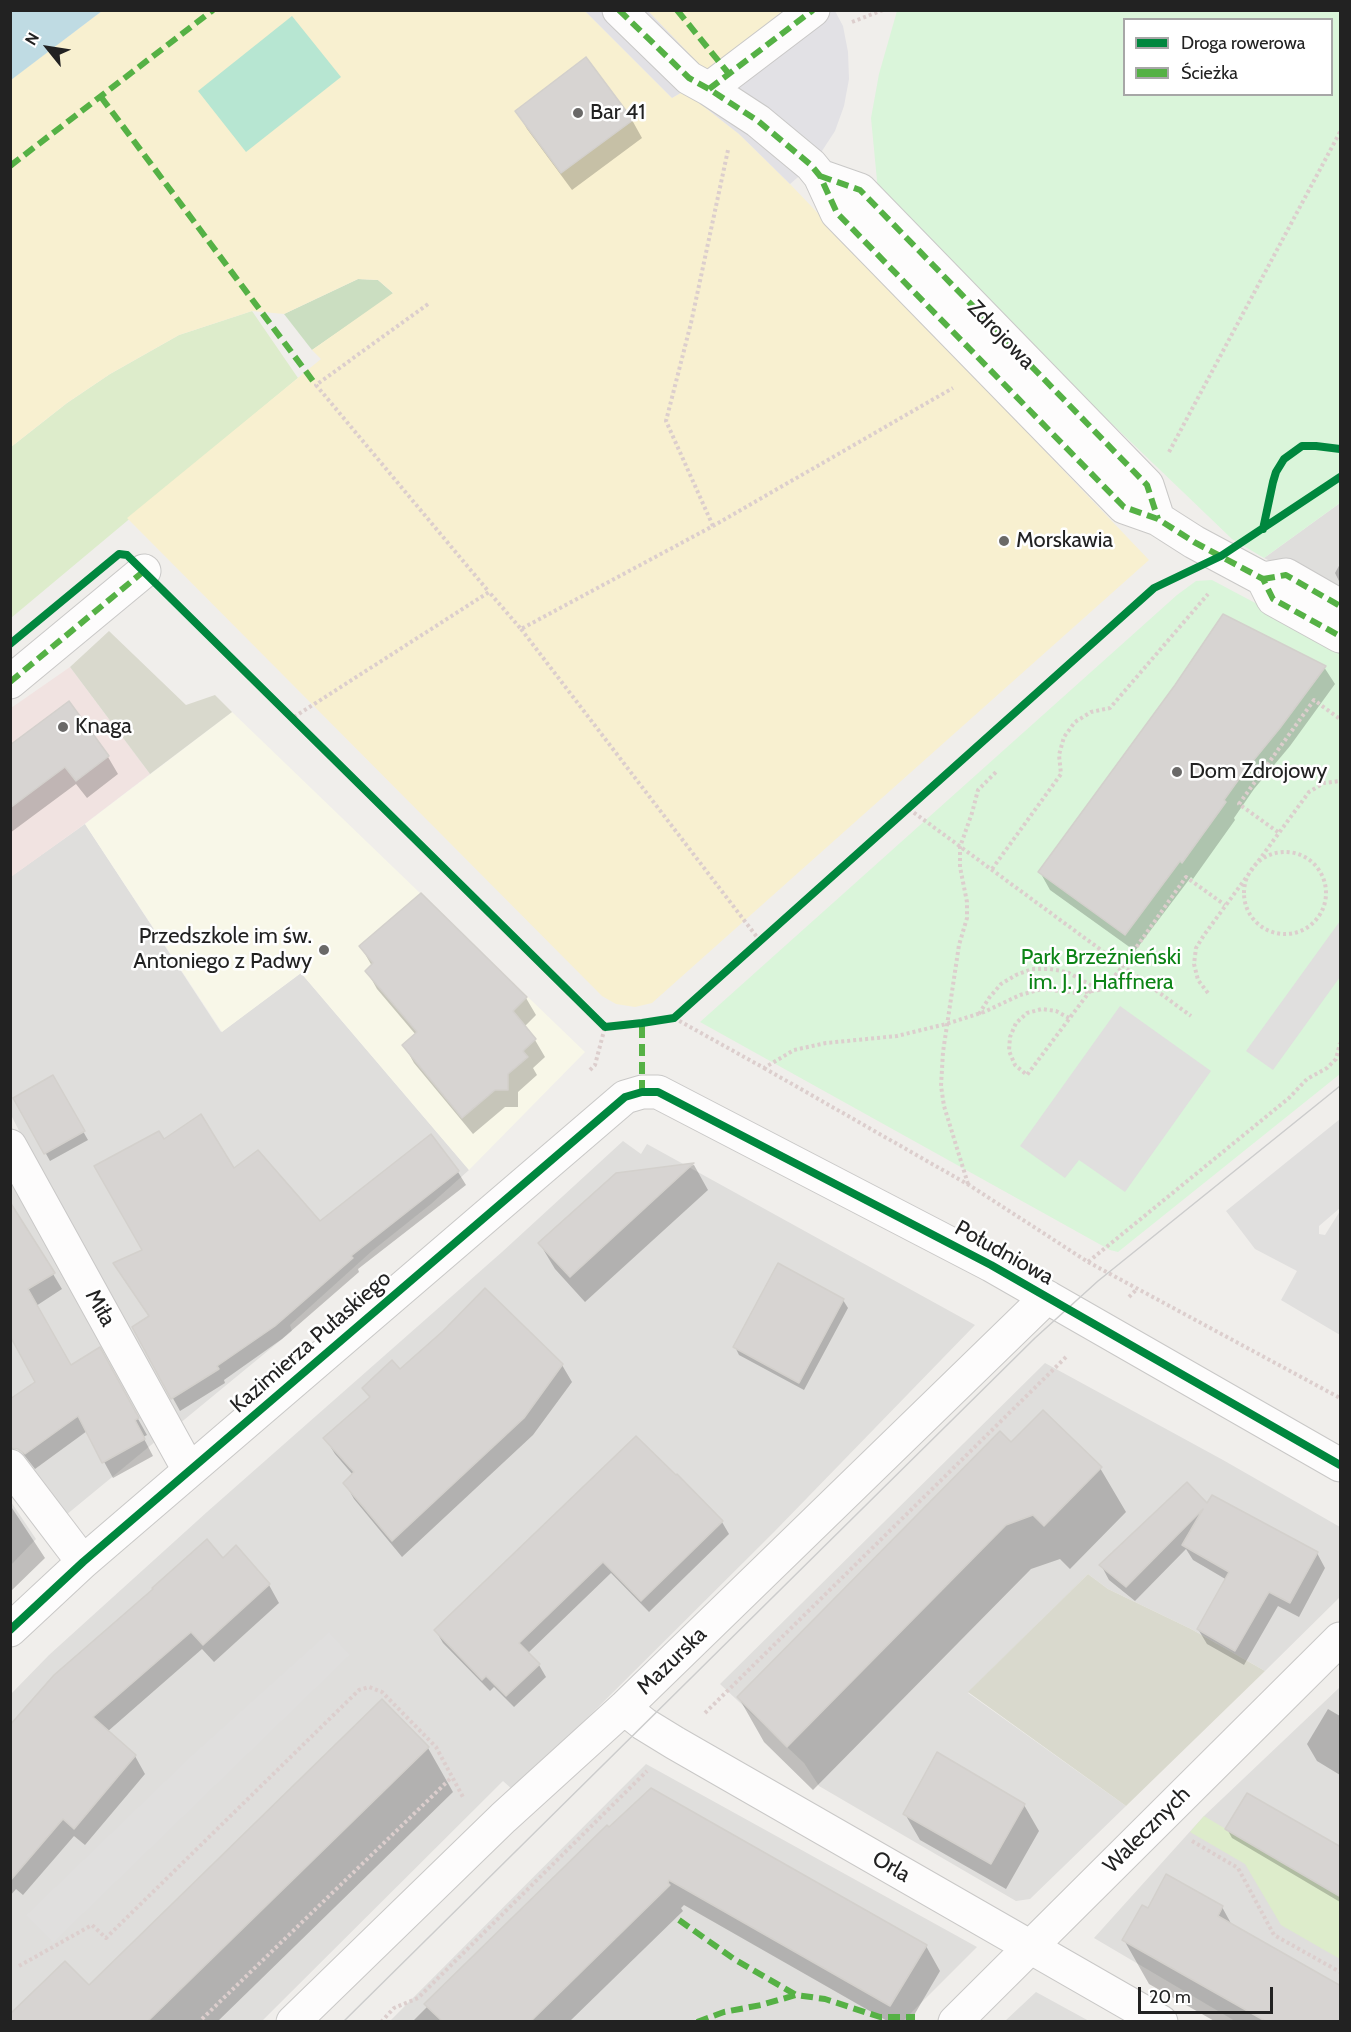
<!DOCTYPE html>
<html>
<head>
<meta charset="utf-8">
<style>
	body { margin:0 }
	#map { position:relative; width:1351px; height:2032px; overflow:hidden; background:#f0eeeb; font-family:Cabin,sans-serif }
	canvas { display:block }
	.frame { position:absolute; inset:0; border:12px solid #222; pointer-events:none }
	.legend { position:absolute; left:1123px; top:18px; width:210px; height:78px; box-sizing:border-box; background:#fff; border:2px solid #a7a7a7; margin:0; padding:8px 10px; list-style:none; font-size:18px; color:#222 }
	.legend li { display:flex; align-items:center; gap:12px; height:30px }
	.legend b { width:30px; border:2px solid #a7a7a7 }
	.north { position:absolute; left:18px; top:18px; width:60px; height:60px; -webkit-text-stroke:4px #fff; paint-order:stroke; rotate:300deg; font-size:16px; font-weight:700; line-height:24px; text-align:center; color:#222 }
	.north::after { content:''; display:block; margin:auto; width:21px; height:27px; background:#222; clip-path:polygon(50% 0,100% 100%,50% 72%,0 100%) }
	.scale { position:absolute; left:1138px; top:1987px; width:135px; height:27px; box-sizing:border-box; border:3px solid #222; border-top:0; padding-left:8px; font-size:18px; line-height:21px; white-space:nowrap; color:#222; -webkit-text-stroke:4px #fff; paint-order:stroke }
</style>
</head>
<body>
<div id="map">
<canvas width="1351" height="2032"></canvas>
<div class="frame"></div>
<ul class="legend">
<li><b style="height:8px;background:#00873e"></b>Droga rowerowa</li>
<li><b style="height:8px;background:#55b145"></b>Ścieżka</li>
</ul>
<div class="north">N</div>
<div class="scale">20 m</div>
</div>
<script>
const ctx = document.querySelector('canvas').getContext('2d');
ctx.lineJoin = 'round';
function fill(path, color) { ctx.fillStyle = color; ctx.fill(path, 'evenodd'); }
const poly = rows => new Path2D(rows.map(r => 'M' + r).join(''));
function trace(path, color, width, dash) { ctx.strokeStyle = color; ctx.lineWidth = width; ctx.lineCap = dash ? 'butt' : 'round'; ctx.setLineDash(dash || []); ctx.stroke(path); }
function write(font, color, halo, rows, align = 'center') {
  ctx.font = font + ' Cabin,sans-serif'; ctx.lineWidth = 5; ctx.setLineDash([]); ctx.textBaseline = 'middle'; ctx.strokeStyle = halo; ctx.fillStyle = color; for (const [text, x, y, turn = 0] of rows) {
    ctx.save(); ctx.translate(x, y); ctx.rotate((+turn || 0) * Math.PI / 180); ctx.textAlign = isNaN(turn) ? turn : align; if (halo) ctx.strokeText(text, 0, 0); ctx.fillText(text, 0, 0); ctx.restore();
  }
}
fill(poly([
	[1340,503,1340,595,1264,558],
	[85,824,221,1032,301,973,469,1170,431,1204,372,1251,290,1325,292,1331,179,1424,50,1191,11,1115,10,877],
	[623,1141,641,1154,647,1144,975,1325,774,1532,529,1776,513,1790,503,1781,262,2021,11,2022,11,1694,49,1655,207,1512,502,1252],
	[10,1177,156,1441,66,1515,11,1441],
	[1045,1363,1223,1460,1340,1527,1340,1597,1265,1671,1191,1629,1108,1589,1088,1574,968,1693,1126,1806,1030,1899,1016,1901,819,1786,804,1763,720,1684],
	[11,1502,36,1539,11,1565,10,1565],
	[1340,1687,1340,2021,1235,2021,1094,1938,1204,1816],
	[646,1764,977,1947,903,2021,389,2022],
	[1036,1992,1089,2021,1005,2021]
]), '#dfdedc');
fill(poly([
	[70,667,150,774,78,829,11,877,11,708]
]), '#f1e3e1');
fill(poly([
	[232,712,585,1052,469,1170,301,973,222,1032,85,824]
]), '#f8f7e8');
fill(poly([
	[109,631,186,705,215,695,232,712,150,774,70,667],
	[1088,1574,1108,1589,1191,1629,1265,1671,1126,1806,968,1692]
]), '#d9d9cd');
fill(poly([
	[252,311,298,378,11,618,11,447,67,403,110,374,179,335],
	[1204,1816,1340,1897,1340,1959,1281,1925,1245,1864,1190,1832]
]), '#ddeccb');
fill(poly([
	[358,279,378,280,394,294,312,350,284,314]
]), '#cbdec1');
fill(poly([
	[102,11,585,11,672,98,684,91,739,134,790,184,1149,560,652,1003,635,1007,616,1004,602,996,127,518,321,359,312,350,393,293,378,280,358,279,284,314,252,311,179,335,110,374,67,403,11,447,10,80],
	[648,11,790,11,707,73]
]), '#f8f0d0');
fill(poly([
	[897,11,1340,11,1340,503,1264,558,1232,539,984,301,878,191,871,118,879,74],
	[1124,20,1332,20,1332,94,1124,94],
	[1212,580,1340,648,1340,1074,1118,1252,1110,1250,700,1022,1177,595,1196,581]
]), '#daf5da');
fill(poly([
	[292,16,341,77,246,152,198,91]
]), '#b7e6d2');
fill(poly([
	[1340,921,1340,977,1273,1070,1246,1051],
	[1120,1006,1211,1071,1125,1192,1079,1160,1065,1178,1020,1146],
	[1340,1119,1340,1208,1319,1226,1319,1234,1325,1235,1340,1211,1340,1335,1281,1300,1297,1271,1255,1249,1226,1211],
	[329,1632,350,1655,53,1943,26,1915,191,1756]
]), '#e0dfde');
fill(poly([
	[585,11,648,11,707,72,790,11,835,11,843,26,848,52,849,79,844,106,835,131,820,154,804,172,790,184,739,134,684,91,672,98]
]), '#e2e1e5');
fill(poly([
	[11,10,102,10,102,11,11,80]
]), '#bfdbe3');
fill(poly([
	[517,111,632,120,642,138,572,190,527,129],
	[1340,564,1340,583,1335,573],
	[1324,667,1335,684,1290,746,1254,789,1234,818,1235,820,1193,879,1191,877,1135,951,1050,890,1040,872],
	[68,703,108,757,118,774,87,798,76,784,10,833,10,746],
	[421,895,526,998,536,1015,524,1027,535,1040,545,1057,533,1068,537,1075,518,1092,518,1107,505,1107,473,1134,414,1063,404,1045,416,1035,377,989,367,971,372,966,361,947],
	[52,1077,88,1140,50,1161,15,1098],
	[164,1141,234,1170,320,1223,458,1172,466,1185,358,1269,359,1272,282,1339,224,1380,225,1383,180,1411,134,1328,151,1317,144,1250],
	[694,1165,708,1190,585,1302,555,1269,540,1244,617,1174],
	[10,1247,53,1274,62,1289,36,1306,70,1367,99,1349,147,1435,143,1437,153,1456,113,1478,87,1431,35,1469,10,1437,37,1382],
	[485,1290,562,1365,572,1382,533,1435,402,1557,354,1499,345,1483,353,1475,335,1454,325,1438,370,1398,364,1388,400,1371,444,1332],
	[843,1300,848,1308,804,1390,739,1355,735,1347],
	[1011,1444,1100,1468,1126,1512,1070,1569,1060,1559,1031,1569,813,1790,764,1742,739,1698],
	[677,1476,722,1522,729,1534,649,1612,611,1573,528,1653,539,1665,546,1677,514,1707,494,1687,490,1691,443,1643,436,1631],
	[10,1505,45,1558,10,1592],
	[1207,1505,1317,1553,1325,1568,1299,1617,1278,1606,1244,1665,1207,1644,1198,1629,1227,1580,1193,1560,1186,1549,1135,1601,1109,1580,1101,1565],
	[236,1547,269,1585,279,1603,214,1662,202,1649,107,1732,135,1756,145,1774,85,1845,74,1836,23,1895,16,1889,10,1896,10,1728],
	[1328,1709,1340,1716,1340,1775,1317,1761,1307,1744],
	[428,1748,453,1792,217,2022,10,2022,89,1988],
	[1024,1805,1039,1831,1006,1889,920,1840,905,1814],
	[607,1827,926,1946,940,1971,910,2022,889,2022,684,1905,681,1908,683,1911,569,2022,412,2022],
	[1227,1829,1340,1849,1340,1902,1232,1838],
	[1222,1907,1233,1927,1340,2022,1216,2022,1149,1984,1124,1940,1148,1910]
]), '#0003');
const building = poly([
	[586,57,633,120,561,173,515,111,586,57],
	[1223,614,1326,666,1280,728,1244,772,1224,800,1226,802,1182,863,1180,861,1125,935,1038,872,1175,685,1223,614],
	[69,701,109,756,76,781,65,767,10,808,10,745,69,701],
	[421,893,527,997,513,1011,536,1039,523,1051,528,1057,508,1074,508,1090,495,1090,462,1118,402,1045,417,1032,365,971,373,963,359,946,421,893],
	[53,1075,85,1131,44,1154,13,1098,53,1075],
	[201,1114,234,1168,258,1150,320,1221,431,1134,459,1171,351,1256,353,1258,275,1326,217,1366,219,1369,171,1399,132,1327,149,1316,113,1263,142,1250,94,1166,159,1131,164,1139,201,1114],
	[694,1163,570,1277,538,1243,616,1173,694,1163],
	[10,1202,55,1273,28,1289,71,1365,100,1347,139,1418,135,1420,145,1439,102,1463,78,1416,25,1454,18,1449,10,1448,10,1399,35,1382,10,1336,10,1202],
	[778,1263,844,1299,799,1383,733,1347,778,1263],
	[485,1288,563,1364,524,1418,392,1541,343,1483,354,1472,323,1438,370,1397,362,1388,392,1360,400,1369,443,1331,485,1288],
	[1043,1410,1102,1467,1044,1526,1033,1515,1006,1525,787,1747,737,1697,1000,1431,1011,1442,1043,1410],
	[636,1436,676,1475,677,1474,723,1521,641,1601,603,1562,519,1643,540,1664,506,1696,486,1676,482,1680,434,1630,636,1436],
	[1187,1482,1207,1503,1212,1495,1318,1552,1290,1603,1269,1592,1235,1651,1197,1629,1229,1572,1182,1545,1203,1509,1126,1587,1099,1565,1187,1482],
	[207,1539,223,1558,236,1545,270,1584,203,1645,191,1632,93,1717,136,1755,74,1829,63,1819,10,1881,10,1725,54,1675,153,1589,152,1588,207,1539],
	[382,1699,429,1747,147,2022,10,2022,10,2014,65,1961,89,1985,382,1699],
	[937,1752,1025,1804,991,1864,903,1814,937,1752],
	[651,1788,927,1945,890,2006,669,1880,668,1883,670,1885,530,2022,443,2022,424,2004,607,1825,609,1827,651,1788],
	[1247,1793,1341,1847,1341,1897,1225,1829,1247,1793],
	[1166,1874,1223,1906,1218,1916,1341,1986,1341,2022,1267,2022,1122,1940,1142,1905,1148,1908,1166,1874]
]);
fill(building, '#d7d4d2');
trace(building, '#d3d0cc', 1.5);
const street = poly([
	[619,10,689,78,709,89,758,121,811,165,820,176,837,213,1124,507,1158,519,1194,542,1263,579,1273,599,1340,636],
	[709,89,813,10],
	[820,176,860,190,1147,485,1158,519],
	[1263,579,1286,575,1340,606],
	[10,682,144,571],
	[10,1146,189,1470],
	[10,1466,83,1562],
	[10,1630,83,1562,625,1097,642,1092,658,1092,991,1265,1340,1465],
	[624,1708,644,1724,675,1743,1161,2022],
	[293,2022,503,1818,624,1708,1047,1297],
	[955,2022,1340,1639]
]);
trace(street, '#c9c8c7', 35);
trace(poly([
	[852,22,883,10],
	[428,304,316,385,489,592],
	[1169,452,1340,132],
	[713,526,666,421,691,323,728,150],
	[521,629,760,941],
	[294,717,489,592,521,629,713,526,953,388],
	[909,809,1191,1016],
	[1278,832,1239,804,1314,700,1340,719],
	'1244 893a41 41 0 1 1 82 0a41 41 0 1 1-82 0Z',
	[992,869,1061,774,1059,755,1064,737,1075,722,1091,712,1110,708,1208,594],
	[1208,993,1198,980,1194,964,1196,948,1204,935,1309,792,1324,783,1340,781],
	[979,1014,989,998,1001,984,1016,975,1032,969,1050,969,1067,972,1098,989],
	[674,1018,764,1068,794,1050,826,1043,897,1036,946,1024,984,1012,1020,995,1042,989,1078,993,1099,990,1112,979,1123,966,1186,877,1225,905],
	[1069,1018,1056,1011,1042,1009,1027,1013,1016,1023,1010,1037,1009,1051,1015,1065,1027,1075,1090,991],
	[764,1068,969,1185,1088,1262,1289,1098,1307,1079,1327,1068,1336,1059,1340,1043],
	[590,1070,595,1065,605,1027],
	[968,1184,944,1106,941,1086,943,1052,959,945,967,918,967,902,960,867,960,847,972,813,978,790,997,771],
	[1088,1262,1340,1398],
	[1129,1297,1137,1289],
	[705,1713,1067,1356],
	[1192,1841,1238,1868,1274,1935,1340,1972],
	[19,1966,92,1925,106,1938,359,1690,369,1687,382,1692,436,1747,464,1799],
	[202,2019,452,1777],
	[381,2022,394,2008,418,1998,647,1771]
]), '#dccecd', 4, [3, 3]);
trace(street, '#fdfcfc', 33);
trace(poly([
	[343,2022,1035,1338,1098,1281,1340,1086]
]), '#ccc', 1.5);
trace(poly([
	[619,10,689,78,709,89,758,121,811,165,820,176,837,213,1124,507,1158,519,1194,542,1263,579,1273,599,1340,636],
	[677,10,729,74],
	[709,89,813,10],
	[101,97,316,385],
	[10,166,213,10],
	[820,176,860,190,1147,485,1158,519],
	[1263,579,1286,575,1340,606],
	[10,682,144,571,147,574],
	[642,1092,642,1023],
	[679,1920,734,1959,796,1995],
	[697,2022,724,2012,761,2005,796,1995,825,1999,880,2017,915,2017]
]), '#55b145', 6, [12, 6]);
trace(poly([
	[1263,529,1273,482,1276,472,1284,459,1302,446,1316,446,1340,449],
	[10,644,119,554,127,555,605,1027,642,1023,674,1018,1154,588,1221,556,1340,477],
	[10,1630,83,1562,625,1097,642,1092,658,1092,991,1265,1340,1465]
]), '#00873e', 8);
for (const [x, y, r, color] of [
	[578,113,6,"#6a6968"],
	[1004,541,6,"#6a6968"],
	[63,727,6,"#6a6968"],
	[1177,772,6,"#6a6968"],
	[324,950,6,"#6a6968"]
]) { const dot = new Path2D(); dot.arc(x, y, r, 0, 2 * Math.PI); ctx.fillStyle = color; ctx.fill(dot); trace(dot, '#fff', 2); }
write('22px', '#222', '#fff', [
	["Bar 41",590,113],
	["Morskawia",1016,541],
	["Knaga",75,727],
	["Dom Zdrojowy",1189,772],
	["Przedszkole im św.",312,937,"right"],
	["Antoniego z Padwy",312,962,"right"]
], 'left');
write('22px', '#222', '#fff', [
	["Zdrojowa",1001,335,46],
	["Południowa",1004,1253,29],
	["Miła",100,1308,61],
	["Kazimierza Pułaskiego",311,1342,-41],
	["Mazurska",672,1661,-44],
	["Walecznych",1147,1830,-45],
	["Orla",891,1867,30]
]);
write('22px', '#0c8416', '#fff', [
	["Park Brzeźnieński",1101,958],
	["im. J. J. Haffnera",1101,983]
]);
</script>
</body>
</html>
